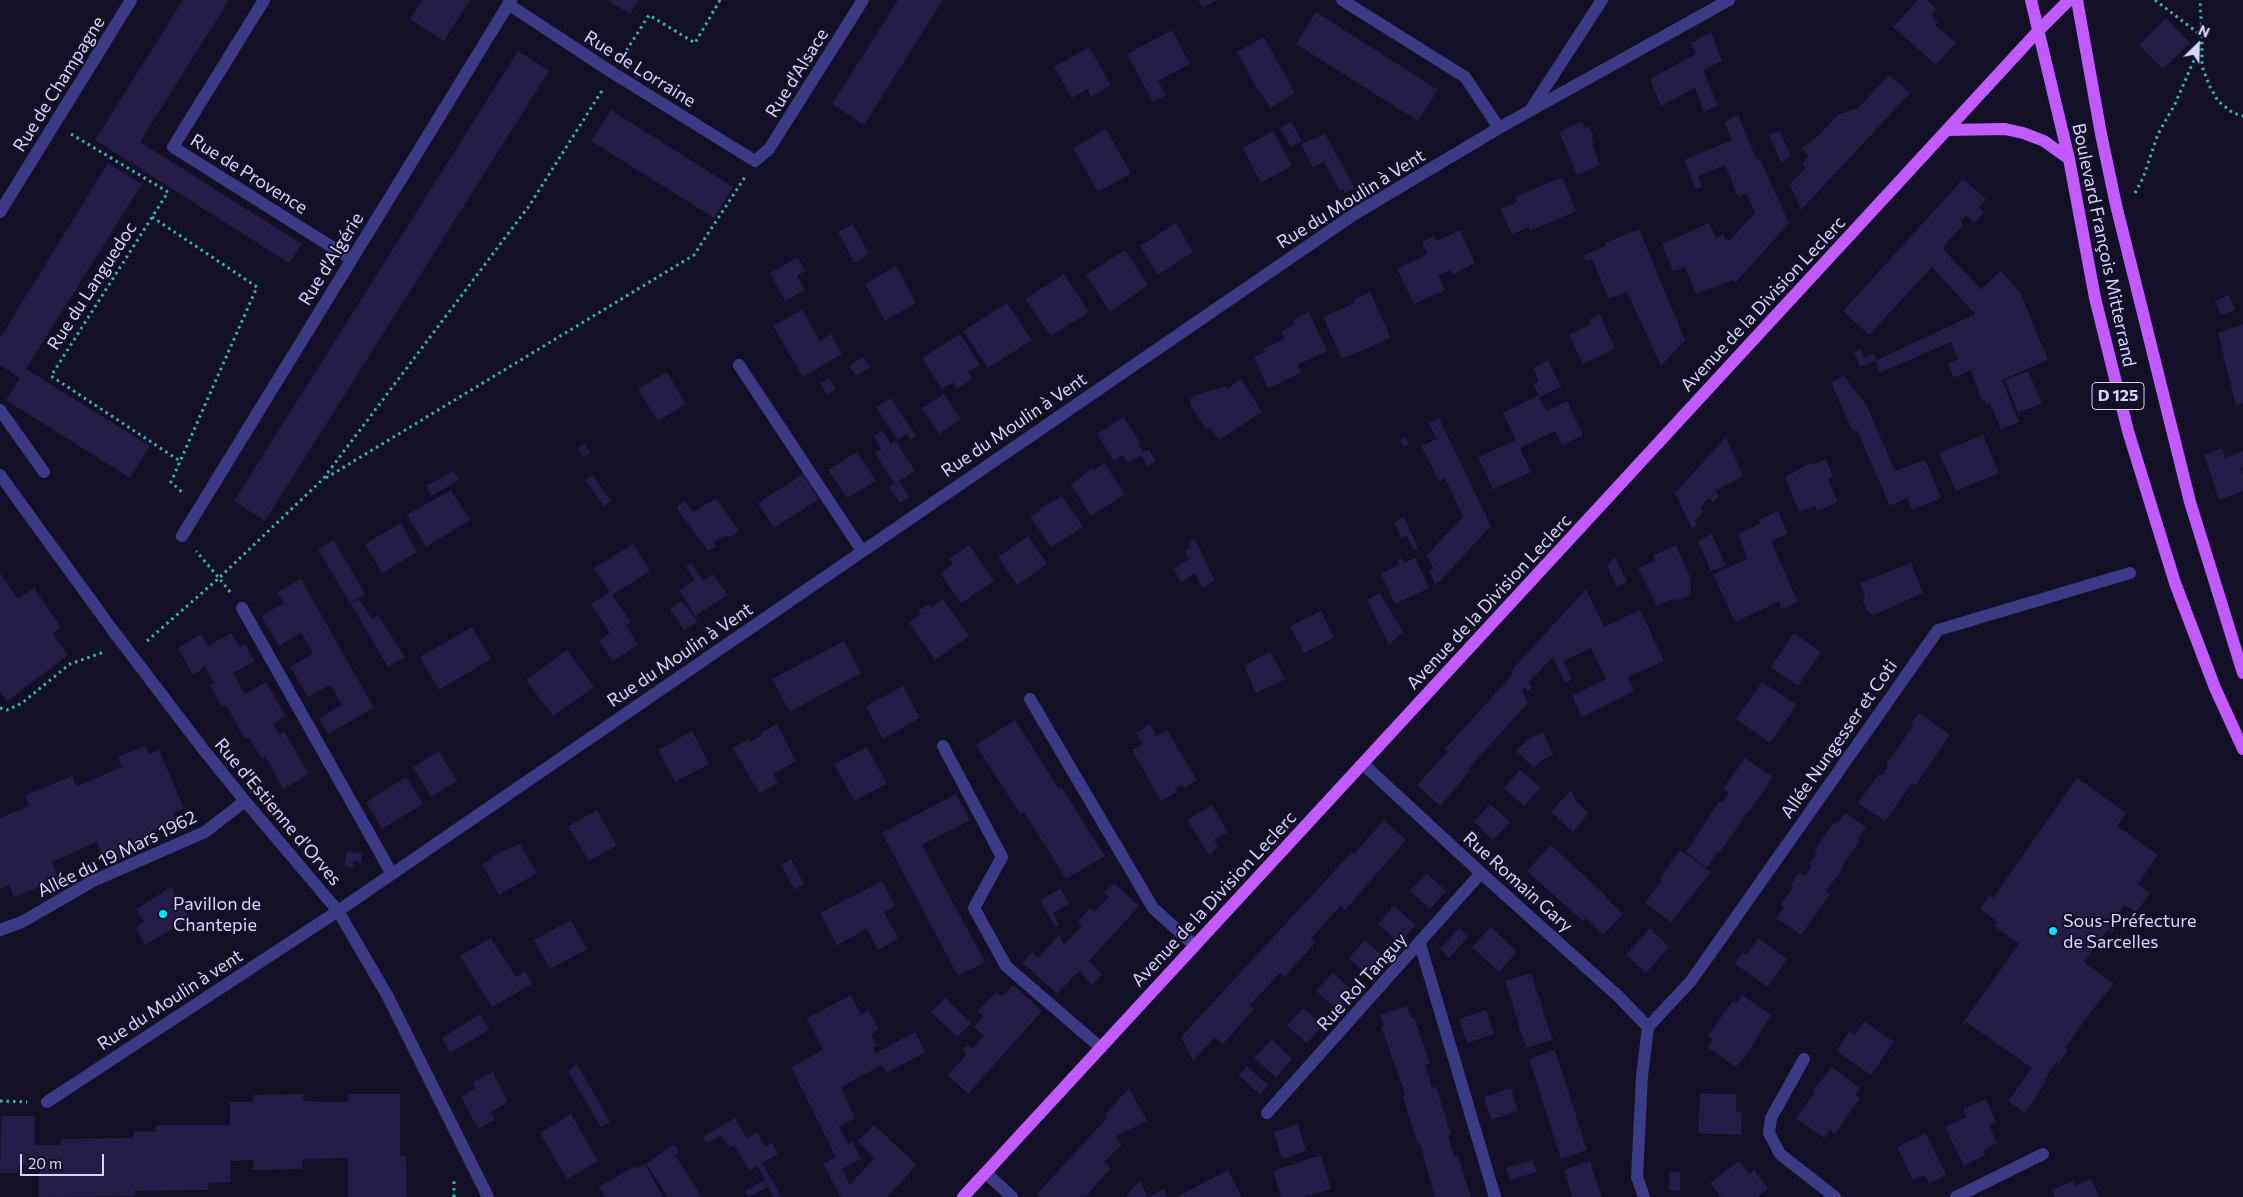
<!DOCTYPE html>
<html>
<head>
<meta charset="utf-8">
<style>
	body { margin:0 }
	#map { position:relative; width:2243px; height:1197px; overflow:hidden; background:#130f26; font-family:Commissioner,sans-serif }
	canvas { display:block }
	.north { position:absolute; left:2173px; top:20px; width:50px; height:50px; -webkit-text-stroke:4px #130f26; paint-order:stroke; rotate:24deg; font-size:14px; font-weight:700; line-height:20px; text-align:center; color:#d9d4ff }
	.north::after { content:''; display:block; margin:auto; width:18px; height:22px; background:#d9d4ff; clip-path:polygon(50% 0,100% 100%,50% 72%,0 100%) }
	.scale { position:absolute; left:20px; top:1154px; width:84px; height:22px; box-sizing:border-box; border:2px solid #d9d4ff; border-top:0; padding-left:6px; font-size:15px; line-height:18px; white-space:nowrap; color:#d9d4ff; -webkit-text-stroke:4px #130f26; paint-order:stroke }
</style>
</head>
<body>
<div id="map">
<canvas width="2243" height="1197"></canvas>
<div class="north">N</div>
<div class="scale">20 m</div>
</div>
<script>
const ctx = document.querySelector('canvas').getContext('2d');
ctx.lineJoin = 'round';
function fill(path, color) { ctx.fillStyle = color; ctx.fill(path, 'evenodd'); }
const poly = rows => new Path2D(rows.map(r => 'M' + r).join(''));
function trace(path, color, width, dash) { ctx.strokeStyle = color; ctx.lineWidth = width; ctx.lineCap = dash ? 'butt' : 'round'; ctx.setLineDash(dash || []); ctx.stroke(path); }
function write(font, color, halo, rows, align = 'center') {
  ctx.font = font + ' Commissioner,sans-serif'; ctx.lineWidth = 4; ctx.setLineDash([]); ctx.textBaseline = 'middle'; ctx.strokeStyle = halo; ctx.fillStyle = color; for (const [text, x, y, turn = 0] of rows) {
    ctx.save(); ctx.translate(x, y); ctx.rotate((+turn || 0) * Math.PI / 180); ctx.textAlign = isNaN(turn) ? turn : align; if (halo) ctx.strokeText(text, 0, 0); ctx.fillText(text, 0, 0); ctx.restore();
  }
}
fill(poly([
	[183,0,229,0,140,142,302,244,289,263,95,140],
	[422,0,470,0,444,41,410,19],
	[607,0,639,0,630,14],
	[898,0,943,0,864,125,832,104],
	[1198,0,1217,0,1203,8],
	[1918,0,1927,0,1936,9,1931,15,1938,22,1935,25,1956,43,1936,65,1893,27],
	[1316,12,1438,90,1418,121,1296,44],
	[2166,18,2190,43,2163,69,2139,45],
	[1172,30,1190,64,1158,81,1166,95,1153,102,1127,54],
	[1711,32,1722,61,1703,70,1718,106,1704,112,1695,88,1661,106,1650,79,1696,54,1691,43],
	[1264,37,1295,93,1270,108,1261,93,1260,94,1237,52],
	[1089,47,1111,85,1091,97,1087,89,1072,98,1054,67],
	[518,51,549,71,265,521,234,501],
	[1889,75,1910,93,1801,210,1790,184,1806,168,1802,164,1809,156,1801,148,1815,139,1838,115,1854,109,1856,110],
	[611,110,733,187,714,218,591,141],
	[1738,115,1757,160,1760,159,1789,223,1735,283,1733,280,1696,294,1685,267,1673,271,1662,244,1709,223,1716,238,1723,234,1728,242,1755,213,1746,193,1738,197,1725,165,1698,176,1702,187,1696,189,1684,160,1732,140,1724,122],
	[1582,121,1585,128,1589,126,1593,136,1591,138,1594,143,1592,144,1600,165,1577,175,1559,132],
	[1291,122,1302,141,1291,147,1280,128],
	[1106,129,1131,174,1098,192,1073,148],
	[1273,131,1292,166,1261,183,1243,148],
	[1780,131,1791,157,1781,162,1769,135],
	[1325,134,1355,188,1345,193,1343,189,1340,191,1324,162,1313,167,1301,144],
	[108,163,142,184,26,369,150,446,130,478,6,400,20,378,0,365,0,338],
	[1562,177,1576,211,1530,231,1529,227,1512,234,1500,209,1517,202,1515,197],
	[1963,179,1986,199,1979,207,1984,213,1974,223,1966,215,1961,222,1963,225,1942,248,1981,289,2001,271,2020,292,2048,360,2002,380,2019,422,2001,429,1990,403,1986,405,1985,400,1982,401,1971,370,1954,378,1948,364,1958,359,1951,342,1880,373,1875,361,1975,314,1932,267,1869,335,1843,311],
	[1176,223,1193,252,1158,275,1140,246],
	[853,224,869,254,854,263,838,232],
	[1639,229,1685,340,1661,366,1627,292,1609,299,1592,259,1586,261,1583,256,1606,245,1605,243],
	[1460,230,1475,263,1453,274,1450,270,1438,275,1445,290,1414,304,1397,269,1428,254,1422,242,1434,236,1436,241],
	[1125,250,1148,285,1110,312,1086,275],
	[798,257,805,271,797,276,805,290,785,301,770,273],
	[896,266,916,303,885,321,865,284],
	[1064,274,1089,312,1051,336,1025,299],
	[1370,292,1391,338,1342,359,1323,317,1354,303,1354,299],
	[2229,295,2235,310,2221,315,2215,301],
	[1007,303,1032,340,988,368,963,331],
	[802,310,820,341,831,334,842,354,803,377,773,326],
	[1309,312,1327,351,1297,365,1301,373,1268,388,1254,357,1265,352,1264,348,1285,339,1281,331,1294,325,1293,320],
	[1600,314,1615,349,1583,364,1569,335,1591,324,1590,319],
	[2243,324,2243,403,2236,406,2218,333],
	[960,334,980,365,968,372,972,379,957,389,953,382,942,389,922,358],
	[1861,349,1864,358,1874,354,1876,360,1860,367,1854,352],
	[863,357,870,367,856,376,849,366],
	[1548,360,1561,387,1539,397,1546,411,1567,401,1583,435,1562,445,1555,431,1520,448,1531,472,1493,489,1478,457,1516,440,1503,413,1539,395,1533,384,1539,382,1533,368],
	[2028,371,2042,403,2018,413,2005,380],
	[667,372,686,404,658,421,638,389],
	[1844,376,1867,406,1895,471,1925,460,1941,498,1912,510,1907,498,1890,506,1857,430,1853,432,1831,382],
	[829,378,836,389,827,394,820,383],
	[1241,379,1262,412,1219,440,1210,427,1206,429,1191,406,1190,399,1195,395,1226,386,1228,389],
	[944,394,961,419,939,434,922,408],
	[891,398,916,436,910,440,907,434,898,440,876,407],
	[1124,417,1140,443,1138,444,1143,452,1149,449,1156,461,1147,466,1141,455,1129,463,1122,455,1114,461,1097,434],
	[1439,418,1491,526,1440,581,1435,584,1429,571,1434,569,1427,555,1463,517,1445,478,1439,481,1421,446,1437,439,1429,423],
	[881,430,891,443,896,441,915,471,899,481,909,497,900,503,889,487,894,483,875,453,881,449,874,436],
	[1983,435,1999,473,1956,491,1939,453],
	[1406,437,1409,444,1403,447,1400,439],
	[1726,437,1743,476,1715,491,1719,496,1713,502,1709,498,1700,507,1703,512,1695,521,1697,525,1692,529,1675,493],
	[585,444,590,453,583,457,578,447],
	[2222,448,2225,458,2243,451,2243,467,2241,468,2243,474,2243,491,2219,500,2204,455],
	[857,452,876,481,847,498,828,470],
	[1826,459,1833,477,1828,479,1838,502,1817,511,1815,506,1799,512,1785,477,1810,463,1811,465],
	[1104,463,1125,494,1091,516,1071,485,1092,468,1094,470],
	[453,471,459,480,431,496,426,486],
	[803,474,819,499,774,528,758,503],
	[593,475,611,501,604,506,585,480],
	[451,490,470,520,426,547,407,515],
	[1062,496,1083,527,1051,547,1030,517,1040,511,1039,509],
	[715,499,718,501,739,531,731,537,724,536,714,542,716,546,708,551,676,507,684,501,693,512],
	[1778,511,1788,534,1771,541,1798,602,1782,609,1778,602,1735,622,1713,574,1748,559,1738,534,1761,523,1760,519],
	[1404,517,1418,548,1414,550,1406,535,1401,538,1394,522],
	[401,523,417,552,382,573,365,544],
	[1712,534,1726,566,1711,571,1698,541],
	[1028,536,1047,564,1017,585,998,557],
	[1195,539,1215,581,1202,588,1195,573,1181,582,1174,569,1189,559,1185,551,1191,547,1190,542],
	[334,540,365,594,350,603,318,549],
	[633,544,650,571,612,595,631,622,626,625,638,645,613,661,599,641,610,633,591,604,610,592,594,568],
	[969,545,994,581,961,603,940,573,953,564,949,559],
	[1676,545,1691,579,1690,580,1691,591,1687,597,1679,600,1673,599,1657,606,1638,568,1655,561,1654,555],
	[1615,557,1627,582,1617,587,1607,566],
	[1402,558,1404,563,1415,558,1429,588,1395,604,1381,574,1399,565,1398,561],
	[691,563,703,581,713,574,728,595,695,616,679,590,695,580,686,567],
	[1911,563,1923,593,1874,615,1867,611,1863,600,1865,596,1860,583],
	[0,573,18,599,34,588,61,627,53,634,68,655,7,701,0,692],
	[301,579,374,708,328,734,319,718,342,705,330,685,308,697,290,667,313,654,301,633,279,646,261,616,284,603,277,592],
	[1586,589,1604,627,1640,610,1664,661,1628,677,1634,691,1582,717,1572,696,1606,679,1591,648,1563,661,1572,679,1565,683,1553,657,1529,682,1532,687,1527,692,1525,687,1522,690,1528,703,1468,769,1470,771,1440,806,1417,785,1448,751,1445,749,1513,674,1512,670],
	[1380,593,1403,632,1389,645,1367,600],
	[359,599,372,619,378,615,405,657,388,667,351,604],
	[943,599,969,636,935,660,909,623,921,614,918,610,929,604,932,607],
	[682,601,698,622,684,630,670,609],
	[1321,611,1334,638,1304,653,1290,626],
	[472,627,491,659,439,690,420,657],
	[231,633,239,647,245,644,255,661,233,673,245,694,266,682,286,716,273,724,279,735,284,731,309,774,283,789,265,756,262,759,249,737,245,739,226,705,222,707,210,685,214,683,205,667,193,675,178,648,201,634,208,646],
	[1794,633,1821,652,1798,686,1771,667],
	[844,641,861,673,790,712,772,679],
	[567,650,594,687,553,716,526,680],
	[1270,651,1285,679,1256,693,1244,666],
	[1762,682,1797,705,1770,743,1736,719],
	[903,686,920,718,883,739,866,706],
	[1919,713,1950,735,1915,786,1912,783,1885,821,1858,803,1879,774,1882,776,1888,767,1886,765,1913,726,1911,724],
	[1015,720,1059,789,1062,788,1105,856,1066,879,1024,812,1020,814,976,745],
	[777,724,796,761,773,774,778,783,759,793,733,748,749,739,750,742,762,735,761,733],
	[1150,724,1156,736,1167,730,1197,780,1184,788,1182,785,1175,789,1177,792,1161,801,1132,750,1143,744,1136,733],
	[692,731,709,764,675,782,658,750],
	[1543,732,1553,755,1542,760,1534,768,1516,751,1527,740],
	[145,746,149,754,159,750,184,808,173,813,176,820,151,831,155,841,105,863,97,842,52,862,59,879,14,897,9,885,0,889,0,818,29,806,25,795,72,776,77,786,122,767,118,757],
	[867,747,887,784,854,801,834,764],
	[439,751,457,781,431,797,413,767],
	[1745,758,1773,777,1752,808,1743,817,1744,818,1719,853,1717,852,1707,868,1686,852,1719,801,1722,803,1729,793,1723,789],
	[1520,770,1541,787,1524,806,1504,788],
	[406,777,423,804,382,829,366,802],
	[2077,778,2125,812,2128,810,2117,826,2158,855,2138,884,2150,893,2136,912,2124,905,2114,920,2119,924,2112,932,2108,929,2084,962,2114,984,2093,1009,2065,1048,2068,1050,2059,1064,2056,1062,2044,1081,2046,1082,2025,1113,2008,1101,2032,1068,1966,1022,1964,1025,1962,1024,2019,944,1994,926,1997,921,1980,909,1989,896,1993,898],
	[1571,790,1576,801,1589,813,1573,832,1551,812],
	[956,794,970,820,922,845,985,962,958,976,882,833],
	[1490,804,1510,822,1493,840,1474,822],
	[1212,805,1228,832,1214,840,1218,846,1210,856,1187,820],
	[597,810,617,845,589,861,568,826],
	[1845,813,1866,827,1858,838,1860,840,1841,868,1842,870,1826,891,1830,894,1801,935,1776,918,1784,907,1781,904,1793,887,1791,884,1800,872,1805,876,1812,866,1809,864,1817,853,1814,851,1832,825,1835,822,1837,824],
	[1384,820,1406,840,1345,910,1341,905,1311,939,1316,942,1285,976,1280,973,1250,1005,1254,1009,1223,1044,1215,1037,1193,1061,1181,1037,1352,852,1354,854],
	[520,844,537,873,499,895,482,864,493,859,492,856],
	[1551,845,1606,896,1605,897,1623,914,1603,935,1586,918,1583,921,1527,871],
	[1680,850,1711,872,1671,922,1645,903,1661,881,1660,877],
	[347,851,362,854,361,863,354,861,353,868,344,866],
	[791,859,804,884,794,889,781,865],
	[1427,873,1446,891,1430,909,1410,891],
	[882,881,895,906,884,912,898,939,878,950,867,929,837,945,820,913],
	[1114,883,1139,906,1089,961,1102,974,1092,985,1079,971,1057,994,1023,963,1032,952,1038,958,1059,935,1064,944,1068,941,1082,926,1078,921,1090,908,1094,912,1109,897,1104,893],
	[171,887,190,919,145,945,136,928,144,922,136,909],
	[1061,888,1069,904,1053,913,1059,925,1055,927,1040,900],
	[1394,906,1416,925,1399,943,1378,924],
	[571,920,587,949,550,969,534,940],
	[1491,927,1517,952,1499,972,1472,947],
	[1459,928,1468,937,1449,958,1440,949],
	[1650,928,1669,947,1646,973,1626,955],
	[491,938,516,977,525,971,532,984,492,1007,460,956],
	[1758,938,1787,959,1768,987,1735,964,1743,952,1747,955],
	[1365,940,1385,958,1368,977,1349,958],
	[1333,973,1354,992,1337,1010,1316,991],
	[1531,973,1553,1040,1526,1048,1505,981],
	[1013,985,1042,1011,968,1094,948,1075,966,1055,963,1050,968,1045,972,1049,983,1036,974,1027,983,1017,978,1011,996,992,1002,996],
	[851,995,861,1015,869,1011,879,1029,871,1034,877,1046,873,1048,876,1053,915,1032,925,1053,886,1073,882,1065,841,1087,855,1118,839,1127,848,1144,852,1141,861,1159,842,1169,850,1185,874,1158,858,1141,874,1125,917,1165,887,1197,841,1197,823,1164,836,1157,791,1067,823,1050,807,1018],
	[1742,995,1771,1015,1748,1053,1736,1067,1707,1047,1713,1039,1708,1036,1733,1000,1737,1003],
	[945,998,971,1023,957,1037,931,1012],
	[1407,1006,1411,1018,1414,1017,1430,1064,1425,1065,1429,1076,1432,1088,1436,1086,1451,1134,1448,1136,1454,1157,1458,1156,1471,1197,1435,1197,1420,1144,1418,1145,1403,1097,1405,1095,1402,1085,1381,1027,1384,1026,1380,1015],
	[1303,1008,1323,1025,1307,1043,1287,1026],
	[1486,1010,1494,1034,1467,1043,1459,1019],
	[480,1014,489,1030,450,1053,442,1038],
	[1864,1021,1894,1042,1871,1075,1836,1051,1850,1031,1855,1035],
	[1272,1039,1292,1059,1276,1077,1254,1058],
	[1555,1050,1587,1150,1561,1159,1529,1059],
	[577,1064,610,1122,601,1127,568,1071],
	[1247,1066,1268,1085,1260,1095,1239,1075],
	[1832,1067,1860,1088,1855,1095,1860,1098,1835,1134,1830,1130,1825,1138,1796,1119,1814,1093,1812,1092],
	[493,1072,508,1102,491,1112,495,1120,478,1129,461,1097,476,1088,473,1082],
	[1129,1088,1147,1121,1116,1136,1121,1145,1104,1162,1111,1168,1085,1197,1040,1197,1037,1194,1107,1118,1105,1115],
	[1511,1088,1518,1111,1491,1120,1484,1097],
	[1700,1093,1736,1094,1736,1111,1742,1112,1741,1135,1698,1133],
	[303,1094,303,1101,348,1102,349,1094,400,1094,400,1156,406,1156,407,1197,348,1197,348,1158,302,1159,302,1169,253,1170,253,1160,230,1161,231,1182,208,1183,208,1190,135,1191,136,1196,39,1197,39,1166,19,1165,18,1173,0,1173,1,1116,35,1116,35,1145,61,1145,61,1139,134,1138,134,1131,155,1132,156,1125,230,1125,230,1102,253,1102,253,1095],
	[1986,1099,1996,1122,1989,1125,1997,1143,1983,1150,1985,1155,1964,1166,1945,1127,1966,1117,1963,1109],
	[571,1114,598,1161,567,1179,540,1133],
	[735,1118,747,1138,757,1132,766,1147,772,1143,778,1154,762,1163,782,1197,773,1197,768,1187,748,1197,745,1191,765,1180,757,1166,749,1170,734,1145,729,1148,721,1135,706,1144,703,1137],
	[1298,1124,1306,1151,1282,1159,1274,1132],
	[1926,1133,1946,1175,1929,1184,1925,1175,1913,1180,1897,1147],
	[674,1144,679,1152,675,1155,702,1197,668,1197,646,1164],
	[1321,1155,1331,1189,1305,1197,1281,1197,1273,1171],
	[1533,1160,1537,1172,1510,1180,1506,1168],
	[1590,1161,1602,1197,1572,1197,1564,1170],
	[1739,1161,1749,1174,1754,1170,1768,1188,1757,1197,1721,1197,1710,1183],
	[645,1164,663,1197,605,1197,599,1187,635,1166,636,1169],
	[1228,1170,1242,1197,1176,1197,1186,1192],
	[1680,1172,1680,1191,1669,1190,1669,1173],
	[2091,1179,2100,1197,2055,1197,2052,1190,2073,1181,2075,1186],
	[1140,1181,1148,1197,1125,1197,1133,1188],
	[1164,1189,1168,1197,1148,1197]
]), '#241b47');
trace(poly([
	[2155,0,2202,36,2202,66,2209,85,2218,101,2233,113,2243,116],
	[623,56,649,15,695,43,720,0],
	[71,134,168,192,51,376,180,461],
	[2135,193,2143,178,2158,134,2175,104,2194,60,2202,36,2200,0],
	[152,217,257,287,171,482,184,494],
	[326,478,694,255,745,177],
	[230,592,219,578,323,479,529,206,603,89],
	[147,641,219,578,196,551],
	[0,708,7,710,22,703,70,664,104,652],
	[0,1101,27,1102],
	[454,1197,454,1178]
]), '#2fb8b0', 3, [2.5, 4]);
trace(poly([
	[264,0,173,147,351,259],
	[1342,0,1465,77,1499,128],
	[508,4,613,73,755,161,769,149,863,0],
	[1531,109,1602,0],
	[0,212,131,0],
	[739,365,862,551],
	[0,410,44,472],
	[0,475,114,632,203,749,245,801,338,911,387,995,488,1197],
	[182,536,511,0],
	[242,608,392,874],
	[1030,699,1153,908,1195,946],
	[943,746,1002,857,974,908,1006,966,1101,1048],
	[1363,764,1481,873,1618,996,1648,1027],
	[0,930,22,922,93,881,205,832,245,801],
	[1420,944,1495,1197],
	[1648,1027,1691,981,1938,630,2130,573],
	[1804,1059,1771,1118,1769,1133,1780,1154,1835,1197],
	[47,1102,338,911,1353,215,1499,128,1729,0],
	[1267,1113,1481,873],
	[986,1173,1012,1197],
	[1644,1197,1637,1177,1642,1076,1648,1027],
	[1956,1197,2043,1154]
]), '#3d3a85', 12);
trace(poly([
	[2031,0,2069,159,2095,298,2128,431,2175,583,2215,688,2243,749],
	[2077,0,2101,134,2116,205,2190,502,2243,673],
	[1947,130,2005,129,2023,133,2044,141,2069,159],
	[963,1197,2039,30,2069,0]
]), '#c25bff', 12);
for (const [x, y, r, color] of [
	[163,914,5,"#00e5ff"],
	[2053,931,5,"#00e5ff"]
]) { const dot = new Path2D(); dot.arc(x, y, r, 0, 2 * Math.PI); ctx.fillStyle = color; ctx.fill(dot); trace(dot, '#130f26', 2); }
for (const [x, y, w] of [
	[2118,396,52]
]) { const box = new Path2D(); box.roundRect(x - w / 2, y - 13.5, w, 27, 4); ctx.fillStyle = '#130f26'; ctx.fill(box); trace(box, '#d9d4ff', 1); }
write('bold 16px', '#d9d4ff', null, [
	["D 125",2118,396]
]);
write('18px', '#d9d4ff', '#130f26', [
	["Rue de Lorraine",640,69,32],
	["Rue d'Alsace",797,73,-58],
	["Rue de Champagne",59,84,-58],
	["Rue de Provence",249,174,32],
	["Rue du Moulin à Vent",1351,199,-32],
	["Boulevard François Mitterrand",2104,245,78],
	["Rue d'Algérie",331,259,-58],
	["Rue du Languedoc",92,286,-57],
	["Avenue de la Division Leclerc",1763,304,-47],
	["Rue du Moulin à Vent",1014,425,-34],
	["Avenue de la Division Leclerc",1489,602,-47],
	["Rue du Moulin à Vent",680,655,-34],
	["Allée Nungesser et Coti",1839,739,-55],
	["Rue d'Estienne d'Orves",278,812,50],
	["Allée du 19 Mars 1962",117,854,-26],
	["Rue Romain Gary",1518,882,42],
	["Avenue de la Division Leclerc",1214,899,-47],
	["Rue Rol Tanguy",1362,982,-48],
	["Rue du Moulin à vent",170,1000,-33]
]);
write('18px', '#d9d4ff', '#130f26', [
	["Pavillon de",173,904],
	["Chantepie",173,925],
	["Sous-Préfecture",2063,921],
	["de Sarcelles",2063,942]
], 'left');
</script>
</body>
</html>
